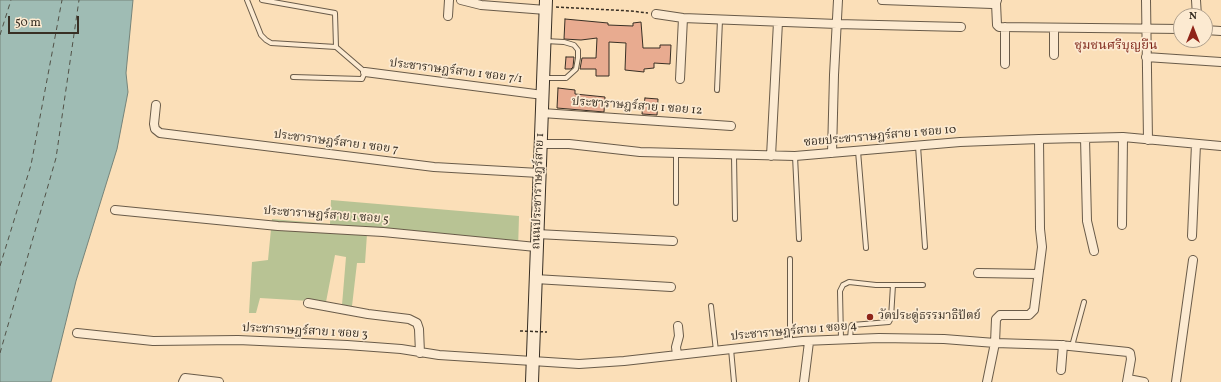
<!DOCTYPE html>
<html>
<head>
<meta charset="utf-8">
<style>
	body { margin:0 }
	#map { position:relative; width:1221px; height:382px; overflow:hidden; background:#fbdfb8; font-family:Vollkorn,serif }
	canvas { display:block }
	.north { position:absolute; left:1173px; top:8px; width:40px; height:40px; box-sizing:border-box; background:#fcead1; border:1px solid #ae9f8c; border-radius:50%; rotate:0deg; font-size:11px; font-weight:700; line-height:16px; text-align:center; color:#382f24 }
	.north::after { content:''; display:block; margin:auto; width:14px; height:18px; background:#8f2418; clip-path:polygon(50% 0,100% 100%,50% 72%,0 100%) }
	.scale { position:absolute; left:8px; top:16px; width:71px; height:18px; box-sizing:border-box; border:2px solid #382f24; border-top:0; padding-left:5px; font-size:12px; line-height:14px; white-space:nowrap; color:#382f24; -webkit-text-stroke:3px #fcead1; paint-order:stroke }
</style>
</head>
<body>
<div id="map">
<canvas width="1221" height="382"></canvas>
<div class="north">N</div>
<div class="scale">50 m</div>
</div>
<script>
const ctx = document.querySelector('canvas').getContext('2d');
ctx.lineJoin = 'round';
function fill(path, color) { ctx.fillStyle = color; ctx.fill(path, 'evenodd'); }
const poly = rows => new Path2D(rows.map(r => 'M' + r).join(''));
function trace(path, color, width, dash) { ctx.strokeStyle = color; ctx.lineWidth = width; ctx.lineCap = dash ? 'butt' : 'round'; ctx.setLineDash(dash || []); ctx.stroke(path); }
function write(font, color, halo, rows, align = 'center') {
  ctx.font = font + ' Vollkorn,"Noto Serif Thai",serif'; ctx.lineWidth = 3.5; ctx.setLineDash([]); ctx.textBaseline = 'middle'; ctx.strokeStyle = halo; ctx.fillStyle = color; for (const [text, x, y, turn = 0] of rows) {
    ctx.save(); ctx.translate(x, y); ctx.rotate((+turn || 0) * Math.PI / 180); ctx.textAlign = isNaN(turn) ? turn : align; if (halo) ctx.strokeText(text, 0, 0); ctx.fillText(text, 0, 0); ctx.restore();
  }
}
fill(poly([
	[331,200,519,216,518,250,367,234,365,263,357,263,352,306,342,305,346,257,335,255,326,302,260,298,256,313,249,313,252,262,268,260,272,219,330,224]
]), '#b8c394');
const water = poly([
	[0,0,133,0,126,73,128,92,117,149,76,281,51,382,0,382,0,0]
]);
fill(water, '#9fbcb4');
trace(water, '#76847a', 1);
trace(poly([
	[0,35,11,0],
	[0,266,31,165,62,0],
	[0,353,56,158,79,0]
]), '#525248', 1, [5, 4]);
const building = poly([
	[565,19,608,23,608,25,633,26,633,23,641,22,643,48,660,48,660,45,671,45,670,64,654,63,654,68,644,69,644,72,625,70,626,43,609,42,609,76,596,76,596,69,580,69,582,58,596,58,597,38,581,40,564,39,565,19],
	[566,57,574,57,573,67,571,69,565,69,566,57],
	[558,88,575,90,575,94,605,97,604,112,557,108,558,88],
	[645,98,658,99,657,115,642,114,643,104,644,104,645,98]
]);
fill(building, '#e8ab90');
trace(building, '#382f24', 1);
const service = poly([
	[247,0,261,35,266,40,271,43,336,47],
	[262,0,335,13,336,47,365,72,362,79,293,77],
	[544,78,566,78,576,69,578,58,578,50,574,45,564,42,545,41],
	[717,90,720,20],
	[918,146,925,247],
	[858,151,866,248],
	[734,155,735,219],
	[795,156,799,239],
	[676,203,676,153],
	[790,259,790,342],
	[711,306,716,351],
	[841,339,840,291,843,285,849,282,876,285,923,285],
	[850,339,851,327,852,325,889,322,891,318,893,285],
	[1072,346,1084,302],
	[731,349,734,382]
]);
const minor = poly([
	[461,0,481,5,546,10],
	[882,0,992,4,996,3,997,0],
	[1146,0,1148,140],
	[1196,0,1197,16],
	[996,3,997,25,999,27,1181,29],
	[656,14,683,18,837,24,961,27],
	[448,16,449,0],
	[1005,27,1005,64],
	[1054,28,1054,55],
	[1205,30,1221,31],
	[1146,57,1221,62],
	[365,72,543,95],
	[680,79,683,18],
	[156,105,154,124,155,129,160,133,434,167,539,173],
	[542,113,731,126],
	[1085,138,1087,221,1094,251],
	[541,144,569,144,640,152,795,156,960,142,1039,139,1123,137,1221,146],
	[832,153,834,75,838,0],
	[771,156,778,22],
	[115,210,278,226,383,232,536,247],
	[1122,225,1123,137],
	[537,234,673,241],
	[1192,236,1196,144],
	[978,273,1038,274],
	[535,279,671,287],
	[308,303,368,314,409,319,417,323,419,329,420,353],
	[77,333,153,341,238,340,347,345,401,349,439,355,579,364,624,361,803,341,879,338,944,339,995,343,1060,345,1128,352,1130,353,1131,359,1127,382],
	[677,355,676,347,679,336,678,326],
	[1061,370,1063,345],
	[1128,379,1144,382],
	[183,382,185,378,219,382],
	[804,382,809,342],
	[987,382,995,343,996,319,1000,315,1029,315,1034,310,1042,247,1040,229,1039,139],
	[1176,382,1193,260]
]);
const secondary = poly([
	[532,382,546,0]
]);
trace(service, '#695b49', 6);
trace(minor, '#695b49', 10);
trace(secondary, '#382f24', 14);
trace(poly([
	[556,7,631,11,648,13]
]), '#382f24', 1.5, [3, 2]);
trace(service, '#fcead1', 4);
trace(minor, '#fcead1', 8);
trace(secondary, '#fcead1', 12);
trace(poly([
	[520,331,547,332]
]), '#382f24', 1.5, [3, 2]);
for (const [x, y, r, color] of [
	[870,317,4,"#8f2418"]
]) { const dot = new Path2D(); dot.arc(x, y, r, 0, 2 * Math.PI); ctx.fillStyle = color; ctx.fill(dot); trace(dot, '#fcead1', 1.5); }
write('12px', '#382f24', '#fcead1', [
	["ประชาราษฎร์สาย 1 ซอย 7/1",456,72,7],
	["ประชาราษฎร์สาย 1 ซอย 12",637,107,4],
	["ซอยประชาราษฎร์สาย 1 ซอย 10",880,137,-5],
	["ประชาราษฎร์สาย 1 ซอย 7",336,143,7],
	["ถนนประชาราษฎร์สาย 1",539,191,-88],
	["ประชาราษฎร์สาย 1 ซอย 5",326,216,4],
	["ประชาราษฎร์สาย 1 ซอย 3",305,332,3],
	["ประชาราษฎร์สาย 1 ซอย 4",794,332,-5]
]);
write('12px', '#382f24', '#fcead1', [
	["วัดประดู่ธรรมาธิปัตย์",878,317]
], 'left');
write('13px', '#7a1f14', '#fcead1', [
	["ชุมชนศรีบุญยืน",1116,47]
]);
</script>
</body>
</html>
